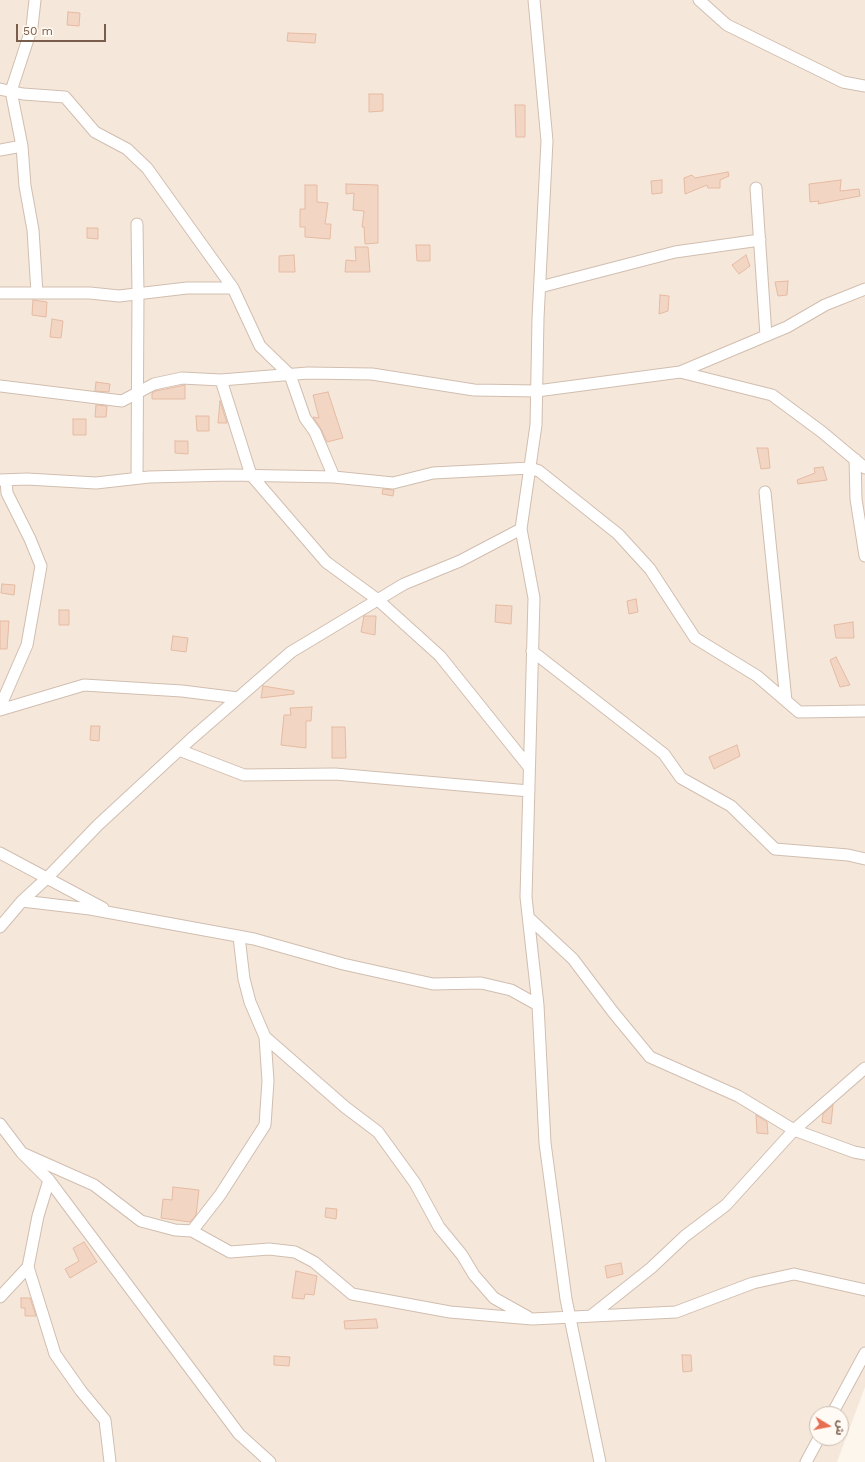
<!DOCTYPE html>
<html>
<head>
<meta charset="utf-8">
<style>
	body { margin:0 }
	#map { position:relative; width:865px; height:1462px; overflow:hidden; background:#fdf6ec; font-family:"Work Sans","Noto Sans Arabic",sans-serif }
	canvas { display:block }
	.north { position:absolute; left:809px; top:1406px; width:40px; height:40px; box-sizing:border-box; background:#fffaf3; border:1px solid #cabbb1; border-radius:50%; rotate:100deg; font-size:11px; font-weight:700; line-height:16px; text-align:center; color:#7a5c4d }
	.north::after { content:''; display:block; margin:auto; width:14px; height:18px; background:#e76f51; clip-path:polygon(50% 0,100% 100%,50% 72%,0 100%) }
	.scale { position:absolute; left:16px; top:24px; width:90px; height:18px; box-sizing:border-box; border:2px solid #7a5c4d; border-top:0; padding-left:5px; font-size:12px; line-height:14px; white-space:nowrap; color:#7a5c4d; -webkit-text-stroke:3px #fffaf3; paint-order:stroke }
</style>
</head>
<body>
<div id="map">
<canvas width="865" height="1462"></canvas>
<div class="north">ش</div>
<div class="scale">50 m</div>
</div>
<script>
const ctx = document.querySelector('canvas').getContext('2d');
ctx.lineJoin = 'round';
function fill(path, color) { ctx.fillStyle = color; ctx.fill(path, 'evenodd'); }
const poly = rows => new Path2D(rows.map(r => 'M' + r).join(''));
function trace(path, color, width, dash) { ctx.strokeStyle = color; ctx.lineWidth = width; ctx.lineCap = dash ? 'butt' : 'round'; ctx.setLineDash(dash || []); ctx.stroke(path); }
fill(poly([
	[0,0,865,0,865,1387,837,1462,0,1462],
	[817,1414,841,1414,841,1438,817,1438]
]), '#f5e8da');
const building = poly([
	[68,12,80,13,79,26,67,25,68,12],
	[288,33,316,34,315,43,287,41,288,33],
	[369,94,383,94,383,111,369,112,369,94],
	[515,105,525,105,525,137,516,137,515,105],
	[728,172,729,176,720,180,720,188,708,188,707,185,685,194,684,178,692,175,695,178,728,172],
	[662,180,662,193,652,194,651,181,662,180],
	[841,180,840,191,859,189,860,196,818,204,819,201,810,202,809,184,841,180],
	[346,184,378,185,378,243,365,244,364,227,362,227,364,211,353,210,354,193,346,194,346,184],
	[305,185,317,185,317,202,328,203,325,224,331,224,330,239,305,237,305,227,300,227,300,209,305,209,305,185],
	[87,228,98,228,98,239,87,238,87,228],
	[416,245,430,245,430,261,417,261,416,245],
	[355,247,368,247,370,272,345,272,346,260,356,261,355,247],
	[294,255,295,272,279,272,279,256,294,255],
	[746,255,750,266,739,274,732,265,746,255],
	[788,281,787,295,778,296,775,282,788,281],
	[660,295,669,296,668,311,659,314,660,295],
	[33,300,47,302,46,317,32,315,33,300],
	[52,319,63,321,61,338,50,337,52,319],
	[96,382,110,384,109,392,95,391,96,382],
	[185,385,185,399,152,399,152,393,156,391,185,385],
	[328,392,343,438,327,442,321,429,313,417,319,418,313,395,328,392],
	[220,401,227,423,218,423,220,401],
	[96,405,107,406,106,417,95,417,96,405],
	[196,416,209,416,209,431,197,431,196,416],
	[73,419,86,419,86,435,73,435,73,419],
	[175,441,188,441,188,454,175,453,175,441],
	[757,448,768,448,770,468,761,469,757,448],
	[823,467,827,480,798,484,797,480,815,473,814,468,823,467],
	[383,489,394,490,393,496,382,494,383,489],
	[2,584,15,585,14,595,1,593,2,584],
	[636,599,638,612,629,614,627,601,636,599],
	[496,605,512,606,511,624,495,622,496,605],
	[59,610,69,610,69,625,59,625,59,610],
	[364,616,376,616,375,635,361,632,364,616],
	[0,621,9,621,7,649,0,649,0,621],
	[853,622,854,638,836,638,834,625,853,622],
	[173,636,188,638,186,652,171,650,173,636],
	[836,657,850,685,840,687,830,660,836,657],
	[263,686,294,691,294,694,261,698,263,686],
	[312,707,311,721,306,721,306,748,281,745,284,715,291,715,290,708,312,707],
	[91,726,100,726,99,741,90,740,91,726],
	[332,727,345,727,346,758,332,758,332,727],
	[737,745,740,756,714,769,709,757,737,745],
	[833,1105,831,1124,822,1122,823,1114,833,1105],
	[756,1115,767,1122,768,1134,757,1133,756,1115],
	[173,1187,199,1190,196,1215,190,1222,161,1218,163,1199,172,1200,173,1187],
	[326,1208,337,1209,336,1219,325,1217,326,1208],
	[84,1242,97,1262,70,1278,65,1269,79,1261,73,1248,84,1242],
	[621,1263,623,1274,607,1278,605,1266,621,1263],
	[296,1271,317,1276,314,1295,305,1294,304,1299,292,1298,296,1271],
	[21,1298,30,1298,36,1316,25,1316,25,1308,21,1308,21,1298],
	[376,1319,378,1328,345,1329,344,1321,376,1319],
	[682,1355,691,1355,692,1371,683,1372,682,1355],
	[274,1356,290,1357,289,1366,274,1365,274,1356]
]);
fill(building, '#f3d5c3');
trace(building, '#e6bba3', 1);
const street = poly([
	[35,0,32,27,11,91,22,146,25,186,33,230,37,293],
	[534,0,547,141,538,318,536,425,521,529,534,598,526,897,538,1005,545,1143,566,1299,600,1462],
	[699,0,727,25,843,82,865,86],
	[0,89,23,94,65,97,95,132,127,149,147,168,233,288,260,346,290,375,305,418,315,432,334,477],
	[0,150,22,146],
	[756,188,766,336],
	[137,224,138,294,137,478],
	[540,287,675,252,760,240],
	[0,293,90,293,119,296,187,288,233,288],
	[680,372,787,327,825,305,865,289],
	[221,380,251,475,326,562,378,600,440,656,529,767],
	[0,386,122,401,154,384,182,378,221,380,308,373,372,374,474,390,537,391,680,372,772,395,822,432,865,468],
	[855,459,856,499,865,556],
	[0,480,27,479,96,483,149,477,230,475,334,477,393,483,433,473,530,468,539,471,618,534,650,569,695,638,757,676,799,712,865,711],
	[765,492,786,701],
	[532,651,664,754,681,778,731,806,775,849,848,855,865,859],
	[0,707,27,645,41,566,30,539,7,493,6,480],
	[0,710,84,685,182,691,238,698],
	[179,750,244,775,335,774,529,791],
	[0,853,103,908],
	[22,901,90,909,254,939,343,964,433,984,481,983,511,990,538,1005],
	[529,918,573,959,613,1012,650,1057,738,1096,794,1130,854,1152,865,1154],
	[0,927,22,901,47,878,98,825,191,739,291,652,404,584,460,561,521,529],
	[265,1037,345,1107,378,1132,415,1183,439,1227,462,1255,474,1275,494,1298,528,1317],
	[0,1124,22,1153,49,1180,239,1434,270,1462],
	[22,1153,94,1185,141,1221,175,1230,192,1231,230,1252,269,1249,295,1252,314,1262,352,1294,450,1312,532,1319,676,1312,753,1283,794,1274,865,1290],
	[49,1180,38,1216,28,1267,55,1354,81,1391,105,1420,110,1462],
	[192,1231,220,1195,265,1125,268,1081,265,1037,250,1002,244,979,239,937],
	[0,1297,28,1267],
	[592,1315,651,1268,685,1236,726,1205,794,1130,865,1068],
	[832,1414,865,1353],
	[806,1462,819,1438]
]);
trace(street, '#d1beb0', 13);
trace(street, '#fff', 11);
</script>
</body>
</html>
